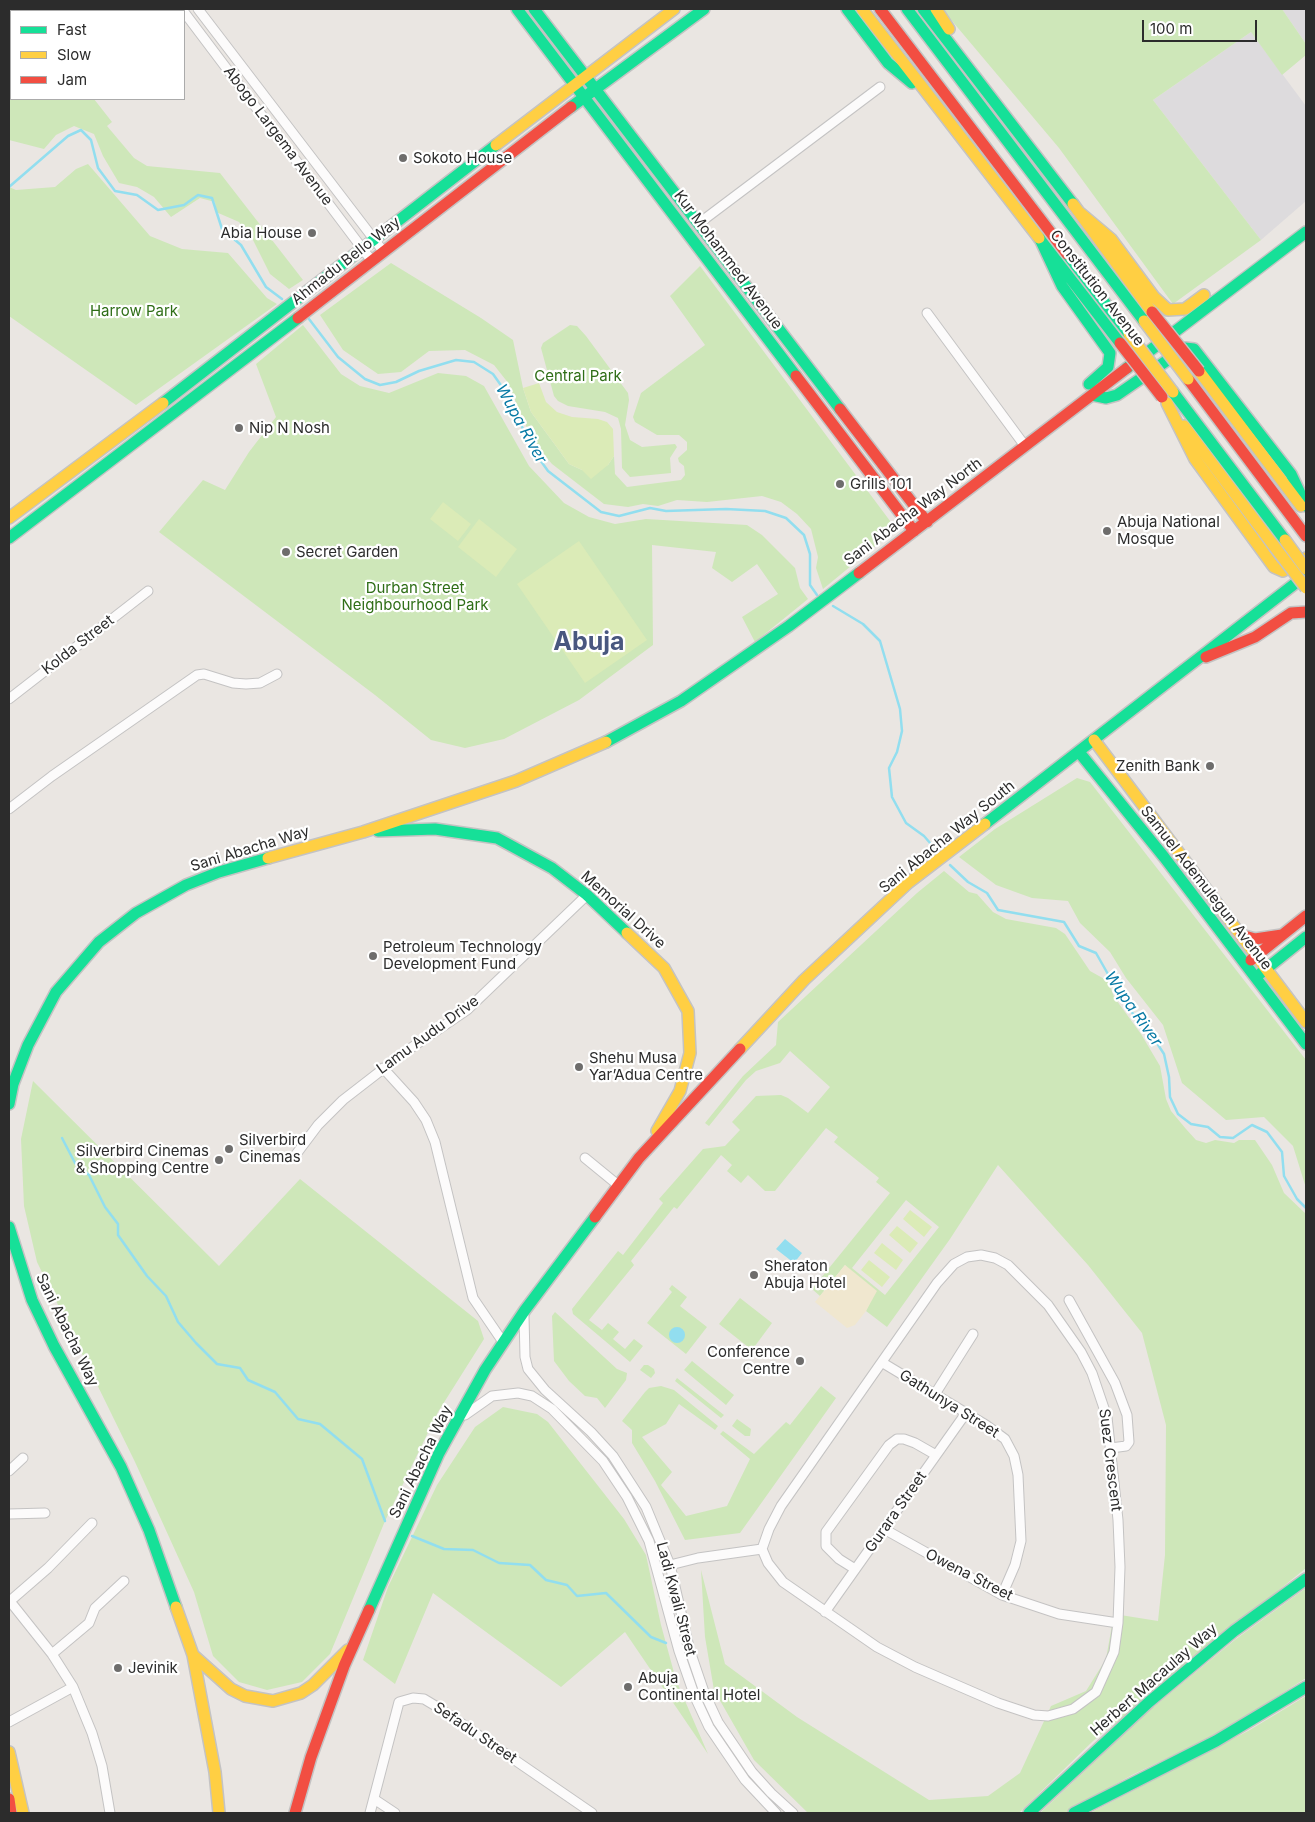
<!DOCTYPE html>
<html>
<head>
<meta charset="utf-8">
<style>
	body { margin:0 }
	#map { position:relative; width:1315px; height:1822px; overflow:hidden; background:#eae6e2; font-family:Inter,sans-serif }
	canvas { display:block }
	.frame { position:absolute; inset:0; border:10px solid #2c2c2c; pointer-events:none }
	.legend { position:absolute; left:10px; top:10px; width:175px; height:90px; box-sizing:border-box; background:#fff; border:1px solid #ababab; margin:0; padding:6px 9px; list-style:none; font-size:15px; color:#2c2c2c }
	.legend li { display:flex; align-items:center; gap:10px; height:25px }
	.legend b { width:25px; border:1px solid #ababab }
	.scale { position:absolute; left:1142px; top:20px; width:115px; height:22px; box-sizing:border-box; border:2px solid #2c2c2c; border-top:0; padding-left:6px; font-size:15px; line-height:18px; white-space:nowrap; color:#2c2c2c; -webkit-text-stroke:4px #fff; paint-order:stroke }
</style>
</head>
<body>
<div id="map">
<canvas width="1315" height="1822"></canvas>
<div class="frame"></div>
<ul class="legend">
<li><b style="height:6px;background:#16e098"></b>Fast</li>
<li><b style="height:6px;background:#ffcf43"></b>Slow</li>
<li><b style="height:6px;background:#f24e42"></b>Jam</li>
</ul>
<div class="scale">100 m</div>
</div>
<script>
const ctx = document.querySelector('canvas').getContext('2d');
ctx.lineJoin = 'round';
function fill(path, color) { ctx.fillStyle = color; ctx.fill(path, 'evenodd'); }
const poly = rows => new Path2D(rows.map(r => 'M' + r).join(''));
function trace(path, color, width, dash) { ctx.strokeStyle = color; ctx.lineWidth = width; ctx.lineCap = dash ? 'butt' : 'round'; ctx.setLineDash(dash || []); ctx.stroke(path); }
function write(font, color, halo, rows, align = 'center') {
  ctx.font = font + ' Inter,sans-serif'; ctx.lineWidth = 4.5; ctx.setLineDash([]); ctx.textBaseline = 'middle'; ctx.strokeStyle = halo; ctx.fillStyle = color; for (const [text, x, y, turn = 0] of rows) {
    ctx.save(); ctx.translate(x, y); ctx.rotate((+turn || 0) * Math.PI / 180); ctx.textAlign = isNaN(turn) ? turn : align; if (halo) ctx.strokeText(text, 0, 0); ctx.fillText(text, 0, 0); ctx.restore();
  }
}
fill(poly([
	[1282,9,1306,9,1306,44],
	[1251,32,1306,106,1306,201,1261,240,1153,100]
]), '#dddbdd');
fill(poly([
	[9,9,17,9,19,11,11,11,11,99,94,99,112,122,107,126,134,158,147,166,220,173,303,280,289,289,270,274,253,240,239,222,216,212,215,202,200,198,171,217,154,197,137,187,119,183,103,156,94,134,74,126,56,135,44,149,9,140],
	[942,9,1282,9,1306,44,1306,55,1282,75,1251,32,1153,100,1261,240,1173,304,1059,148],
	[88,164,150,236,182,249,228,253,267,298,277,304,136,405,9,316,9,187,16,190,55,187,76,169],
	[391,263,481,318,513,340,523,388,531,412,569,464,582,470,608,465,614,456,615,474,627,487,681,480,685,475,684,466,679,462,678,458,687,450,687,442,679,435,657,435,635,422,633,417,641,393,705,345,670,296,700,266,896,529,823,589,816,568,818,557,811,529,797,514,781,502,762,496,707,502,677,500,658,506,643,504,628,507,604,504,552,464,536,445,521,416,509,384,494,365,465,350,429,351,401,372,378,374,343,350,320,315],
	[303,325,341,374,360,386,389,393,438,373,466,376,484,386,529,466,564,503,589,517,615,524,646,519,747,525,762,535,795,568,800,588,808,599,755,642,742,617,778,594,757,564,732,582,712,568,716,552,652,545,653,645,579,700,504,739,465,748,431,740,375,695,159,532,203,480,225,490,249,452,276,417,256,364],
	[570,325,577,326,586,336,628,393,629,400,625,425,630,440,642,447,675,444,677,447,670,458,671,473,630,477,622,468,621,429,618,418,605,412,568,406,558,401,554,396,541,348,543,343],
	[1077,778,1090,782,1306,1060,1306,1188,1293,1146,1264,1117,1226,1120,1182,1083,1163,1025,1126,978,1110,952,1080,923,1068,901,1032,898,996,885,959,857,995,829],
	[944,871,969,892,977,894,993,912,1006,919,1056,928,1065,934,1090,971,1108,981,1114,997,1141,1034,1160,1066,1166,1099,1171,1111,1186,1129,1196,1140,1206,1143,1215,1140,1234,1143,1239,1140,1255,1140,1272,1165,1284,1193,1306,1214,1306,1568,1093,1741,1019,1813,808,1813,754,1760,714,1690,705,1637,701,1570,725,1664,797,1717,929,1800,988,1796,1020,1773,1051,1706,1086,1691,1106,1659,1114,1614,1158,1621,1165,1555,1166,1425,1142,1333,1088,1265,998,1165,950,1239,887,1327,866,1311,871,1300,845,1265,820,1296,812,1289,890,1193,876,1182,879,1178,834,1142,838,1137,826,1128,775,1191,765,1191,748,1175,741,1183,727,1171,732,1165,721,1155,677,1209,674,1207,631,1261,634,1265,589,1320,602,1330,608,1323,619,1332,613,1339,625,1349,634,1339,643,1346,630,1362,573,1314,572,1309,618,1251,623,1255,663,1203,659,1199,703,1149,725,1146,740,1130,732,1122,756,1096,781,1095,788,1098,808,1113,830,1087,790,1051,780,1063,756,1071,746,1080,709,1126,705,1123,743,1076,776,1045,778,1022,917,893],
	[906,1200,939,1227,885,1295,852,1268],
	[33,1081,219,1266,300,1179,478,1321,484,1339,438,1412,385,1521,330,1654,302,1682,267,1690,239,1682,213,1656,194,1592,135,1462,37,1262,24,1206,21,1139],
	[672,1285,687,1297,680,1306,707,1327,686,1354,647,1323,672,1292,669,1289],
	[740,1298,772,1323,752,1350,719,1324],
	[555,1312,617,1369,627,1373,626,1380,605,1408,597,1398,585,1396,569,1381,554,1361,552,1316],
	[692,1361,734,1395,726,1405,684,1370],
	[644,1365,648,1365,654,1369,655,1373,651,1378,640,1370],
	[677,1378,724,1415,721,1418,675,1381],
	[661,1386,674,1390,718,1426,715,1430,679,1404,666,1424,642,1437,672,1472,661,1485,686,1516,727,1506,750,1459,720,1434,723,1431,754,1454,786,1422,790,1425,821,1386,836,1398,740,1533,685,1540,655,1481,632,1443,632,1430,622,1421,645,1392,649,1388],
	[503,1407,537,1414,548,1422,624,1519,646,1555,661,1625,676,1680,708,1754,625,1632,561,1687,433,1593,395,1684,363,1660,388,1587,437,1485,475,1427],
	[737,1419,751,1429,750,1436,745,1436,732,1426],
	[1306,1588,1306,1678,1220,1733,1132,1775,1065,1813,1040,1813,1151,1709,1236,1639],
	[1306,1696,1306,1813,1090,1813,1248,1731]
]), '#cee7b9');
fill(poly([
	[845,1265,877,1291,866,1311,855,1325,847,1328,815,1302]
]), '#f0e7cf');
fill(poly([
	[539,383,546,402,557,412,572,417,598,419,607,422,613,429,614,456,608,465,591,479,582,470,569,464,531,412,523,388],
	[443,502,471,524,458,541,430,519],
	[479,519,517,549,496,577,458,547],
	[579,541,647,640,585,683,517,584],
	[910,1210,932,1227,924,1237,903,1219],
	[897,1226,918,1243,910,1253,889,1235],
	[882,1243,903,1260,896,1270,874,1253],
	[869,1260,890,1277,882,1287,861,1270]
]), '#dbebb7');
fill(poly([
	[785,1239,802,1253,794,1263,776,1249],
	'669 1335a8 8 0 1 1 16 0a8 8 0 1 1-16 0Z'
]), '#92deef');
trace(poly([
	[9,187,68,136,81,130,91,140,98,168,115,191,137,195,158,210,184,205,198,195,212,198,222,229,241,245,266,287,282,299],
	[309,319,338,357,365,379,380,385,396,382,419,371,456,360,474,362,493,374,505,391,533,450,548,471,601,512,619,516,650,508,666,511,726,509,765,511,786,518,804,535,810,554,810,585,817,595],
	[833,606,863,624,880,641,900,709,902,731,897,752,889,768,892,797,906,823,924,836,937,851],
	[950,865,968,882,987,893,998,910,1064,922,1079,946,1096,953,1121,997,1136,1018,1149,1031,1164,1054,1169,1077,1170,1097,1178,1114,1191,1124,1208,1127,1220,1137,1233,1138,1252,1125,1267,1132,1282,1152,1284,1176,1297,1199,1306,1208],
	[62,1138,75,1163,89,1175,105,1207,118,1224,118,1235,147,1276,166,1296,178,1322,196,1343,217,1364,240,1368,248,1380,275,1392,298,1419,320,1424,362,1459,385,1521],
	[412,1536,444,1549,473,1550,499,1563,530,1565,546,1580,567,1585,577,1596,606,1593,651,1637,666,1643]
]), '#92deef', 2.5);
const street = poly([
	[198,9,383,251],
	[184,12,371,260],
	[698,224,880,87],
	[927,313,1025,446],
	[9,699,148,591],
	[9,809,52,776,197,675,204,674,233,683,246,684,260,683,277,674],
	[383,1068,414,1102,426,1120,435,1142,473,1298,503,1342],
	[294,1157,318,1125,343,1100,405,1052,467,1010,587,895],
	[585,1158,618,1185],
	[981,1255,995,1258,1008,1265,1048,1305,1081,1352,1092,1373,1107,1417,1118,1520,1120,1567,1118,1623,1114,1652,1096,1692,1073,1709,1048,1716,1034,1715,998,1703,915,1667,877,1647,783,1582,768,1563,762,1549,769,1529,781,1506,937,1283,954,1264,967,1257,981,1255],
	[1069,1300,1115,1383,1127,1415,1129,1442,1126,1446,1111,1448],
	[524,1316,525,1357,528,1369,545,1390,591,1432,613,1456,646,1507,670,1565,690,1651,704,1692,718,1722,752,1772,771,1793,793,1813],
	[883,1363,986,1425,1005,1439,1014,1456,1018,1475,1021,1541,1015,1565,1002,1595],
	[935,1394,973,1334],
	[465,1415,492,1396,518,1393,532,1396,552,1409,603,1461,627,1497,649,1541,679,1651,695,1697,709,1727,745,1780,776,1813],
	[9,1471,23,1458],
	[9,1514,45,1513],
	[884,1529,1002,1595,1059,1614,1118,1623],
	[666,1566,698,1558,762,1549],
	[855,1569,839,1559,826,1546,826,1532,889,1445,897,1439,904,1439,915,1443,936,1455],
	[9,1600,52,1654,73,1687,92,1733,102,1766,110,1813],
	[10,1601,48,1568,92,1523],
	[825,1612,966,1413],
	[52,1654,89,1623,95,1608,124,1581],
	[9,1722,73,1687],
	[374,1799,395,1813],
	[370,1813,399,1702,413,1698,424,1699,439,1708,592,1813]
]);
const fast = poly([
	[517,9,796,376],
	[534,9,840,409],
	[847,9,888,63,912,83],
	[907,9,1144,321],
	[923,9,1073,204],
	[571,107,704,9],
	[1039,238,1120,343],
	[1040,239,1062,286,1110,353,1108,367,1089,384],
	[1067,254,1129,334],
	[1127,368,1306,232],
	[1173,392,1285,540],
	[1092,395,1106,398,1117,395,1185,348,1194,349,1291,474,1306,506],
	[163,403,496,145],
	[9,538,298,318],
	[606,742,681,701,789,626,859,573],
	[1079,752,1164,857,1306,1044],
	[985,824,1306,575],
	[378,831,435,829,497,838,552,868,587,895,627,933],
	[1261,973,1306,937],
	[9,1104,13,1084,28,1045,56,992,99,942,136,913,186,885,219,872,268,858],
	[9,1227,32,1300,54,1346,121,1467,149,1530,176,1607],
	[369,1610,439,1453,485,1370,525,1310,595,1217],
	[1029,1813,1149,1702,1234,1631,1306,1579],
	[1074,1813,1216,1741,1306,1687]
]);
const slow = poly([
	[862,9,1039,238],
	[936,9,949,29],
	[496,145,674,9],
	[1073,204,1152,312],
	[1079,212,1111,239,1154,297,1168,310,1185,309,1204,295],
	[1199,371,1301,506],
	[1167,403,1195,459,1274,567,1283,571,1306,558],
	[1184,426,1274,546],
	[9,518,163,403],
	[1094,740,1306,1022],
	[268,858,363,832,516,781,606,742],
	[627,933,664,968,688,1011,690,1053,680,1091,657,1131],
	[740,1049,804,980,908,883,985,824],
	[176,1607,193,1655,215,1772,219,1813],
	[193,1655,231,1689,245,1696,273,1701,301,1693,313,1685,348,1650],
	[9,1752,23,1813]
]);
const jam = poly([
	[880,9,1067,254],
	[298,318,571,107],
	[796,376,914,531],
	[1188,379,1306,536],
	[840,409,927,522],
	[859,573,1127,368],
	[1206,657,1255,637,1291,613,1306,612],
	[1241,935,1255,939,1282,935],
	[1251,960,1306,916],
	[595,1217,639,1158,740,1049],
	[9,1799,11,1813],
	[295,1813,311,1757,344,1666,369,1610]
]);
trace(street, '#c4c3c3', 11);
trace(fast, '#c4c3c3', 14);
trace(slow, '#c4c3c3', 14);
trace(jam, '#c4c3c3', 14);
trace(street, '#fcfbfb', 9);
trace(fast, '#16e098', 11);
trace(slow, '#ffcf43', 11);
trace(jam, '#f24e42', 11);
const slowBridge = poly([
	[1144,321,1188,379],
	[1129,334,1173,392],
	[1285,540,1306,569],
	[1274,546,1306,588]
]);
const jamBridge = poly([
	[1152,312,1199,371],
	[1120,343,1162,397]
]);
trace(slowBridge, '#c4c3c3', 14, []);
trace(jamBridge, '#c4c3c3', 14, []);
trace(slowBridge, '#ffcf43', 11);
trace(jamBridge, '#f24e42', 11);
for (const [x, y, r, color] of [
	[403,158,5,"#6e6d6c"],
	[312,233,5,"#6e6d6c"],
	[239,428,5,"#6e6d6c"],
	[840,484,5,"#6e6d6c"],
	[1107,531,5,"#6e6d6c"],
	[286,552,5,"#6e6d6c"],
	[1210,766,5,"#6e6d6c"],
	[373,956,5,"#6e6d6c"],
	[579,1067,5,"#6e6d6c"],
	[229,1149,5,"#6e6d6c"],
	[219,1160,5,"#6e6d6c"],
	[754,1275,5,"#6e6d6c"],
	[800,1361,5,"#6e6d6c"],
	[118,1668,5,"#6e6d6c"],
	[628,1687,5,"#6e6d6c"]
]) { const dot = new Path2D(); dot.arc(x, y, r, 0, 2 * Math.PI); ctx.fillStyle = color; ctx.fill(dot); trace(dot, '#fff', 2); }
write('15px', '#2c2c2c', '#fff', [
	["Abogo Largema Avenue",278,136,53],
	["Kur Mohammed Avenue",728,260,53],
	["Ahmadu Bello Way",346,261,-38],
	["Constitution Avenue",1097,288,52],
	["Sani Abacha Way North",913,512,-37],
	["Kolda Street",78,645,-38],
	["Sani Abacha Way South",947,837,-39],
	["Sani Abacha Way",250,849,-17],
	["Samuel Ademulegun Avenue",1206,888,52],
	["Memorial Drive",623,910,42],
	["Lamu Audu Drive",428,1035,-36],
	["Sani Abacha Way",67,1330,64],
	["Gathunya Street",949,1404,32],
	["Suez Crescent",1110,1460,83],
	["Sani Abacha Way",421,1462,-64],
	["Gurara Street",896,1512,-55],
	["Owena Street",969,1575,27],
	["Ladi Kwali Street",676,1599,75],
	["Herbert Macaulay Way",1154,1680,-41],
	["Sefadu Street",475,1733,34]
]);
write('15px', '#2c2c2c', '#fff', [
	["Sokoto House",413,158],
	["Abia House",302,233,"right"],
	["Nip N Nosh",249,428],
	["Grills 101",850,484],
	["Abuja National",1117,522],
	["Mosque",1117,539],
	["Secret Garden",296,552],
	["Zenith Bank",1200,766,"right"],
	["Petroleum Technology",383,947],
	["Development Fund",383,964],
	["Shehu Musa",589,1058],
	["Yar’Adua Centre",589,1075],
	["Silverbird",239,1140],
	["Cinemas",239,1157],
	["Silverbird Cinemas",209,1151,"right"],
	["& Shopping Centre",209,1168,"right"],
	["Sheraton",764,1266],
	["Abuja Hotel",764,1283],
	["Conference",790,1352,"right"],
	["Centre",790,1369,"right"],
	["Jevinik",128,1668],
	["Abuja",638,1678],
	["Continental Hotel",638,1695]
], 'left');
write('15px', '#2f6e17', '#fff', [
	["Harrow Park",134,311],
	["Central Park",578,376],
	["Durban Street",415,588],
	["Neighbourhood Park",415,605]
]);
write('italic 16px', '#077aa5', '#fff', [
	["Wupa River",521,424,61],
	["Wupa River",1133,1009,55]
]);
write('bold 25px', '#49577f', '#fff', [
	["Abuja",589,642]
]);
</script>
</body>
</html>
